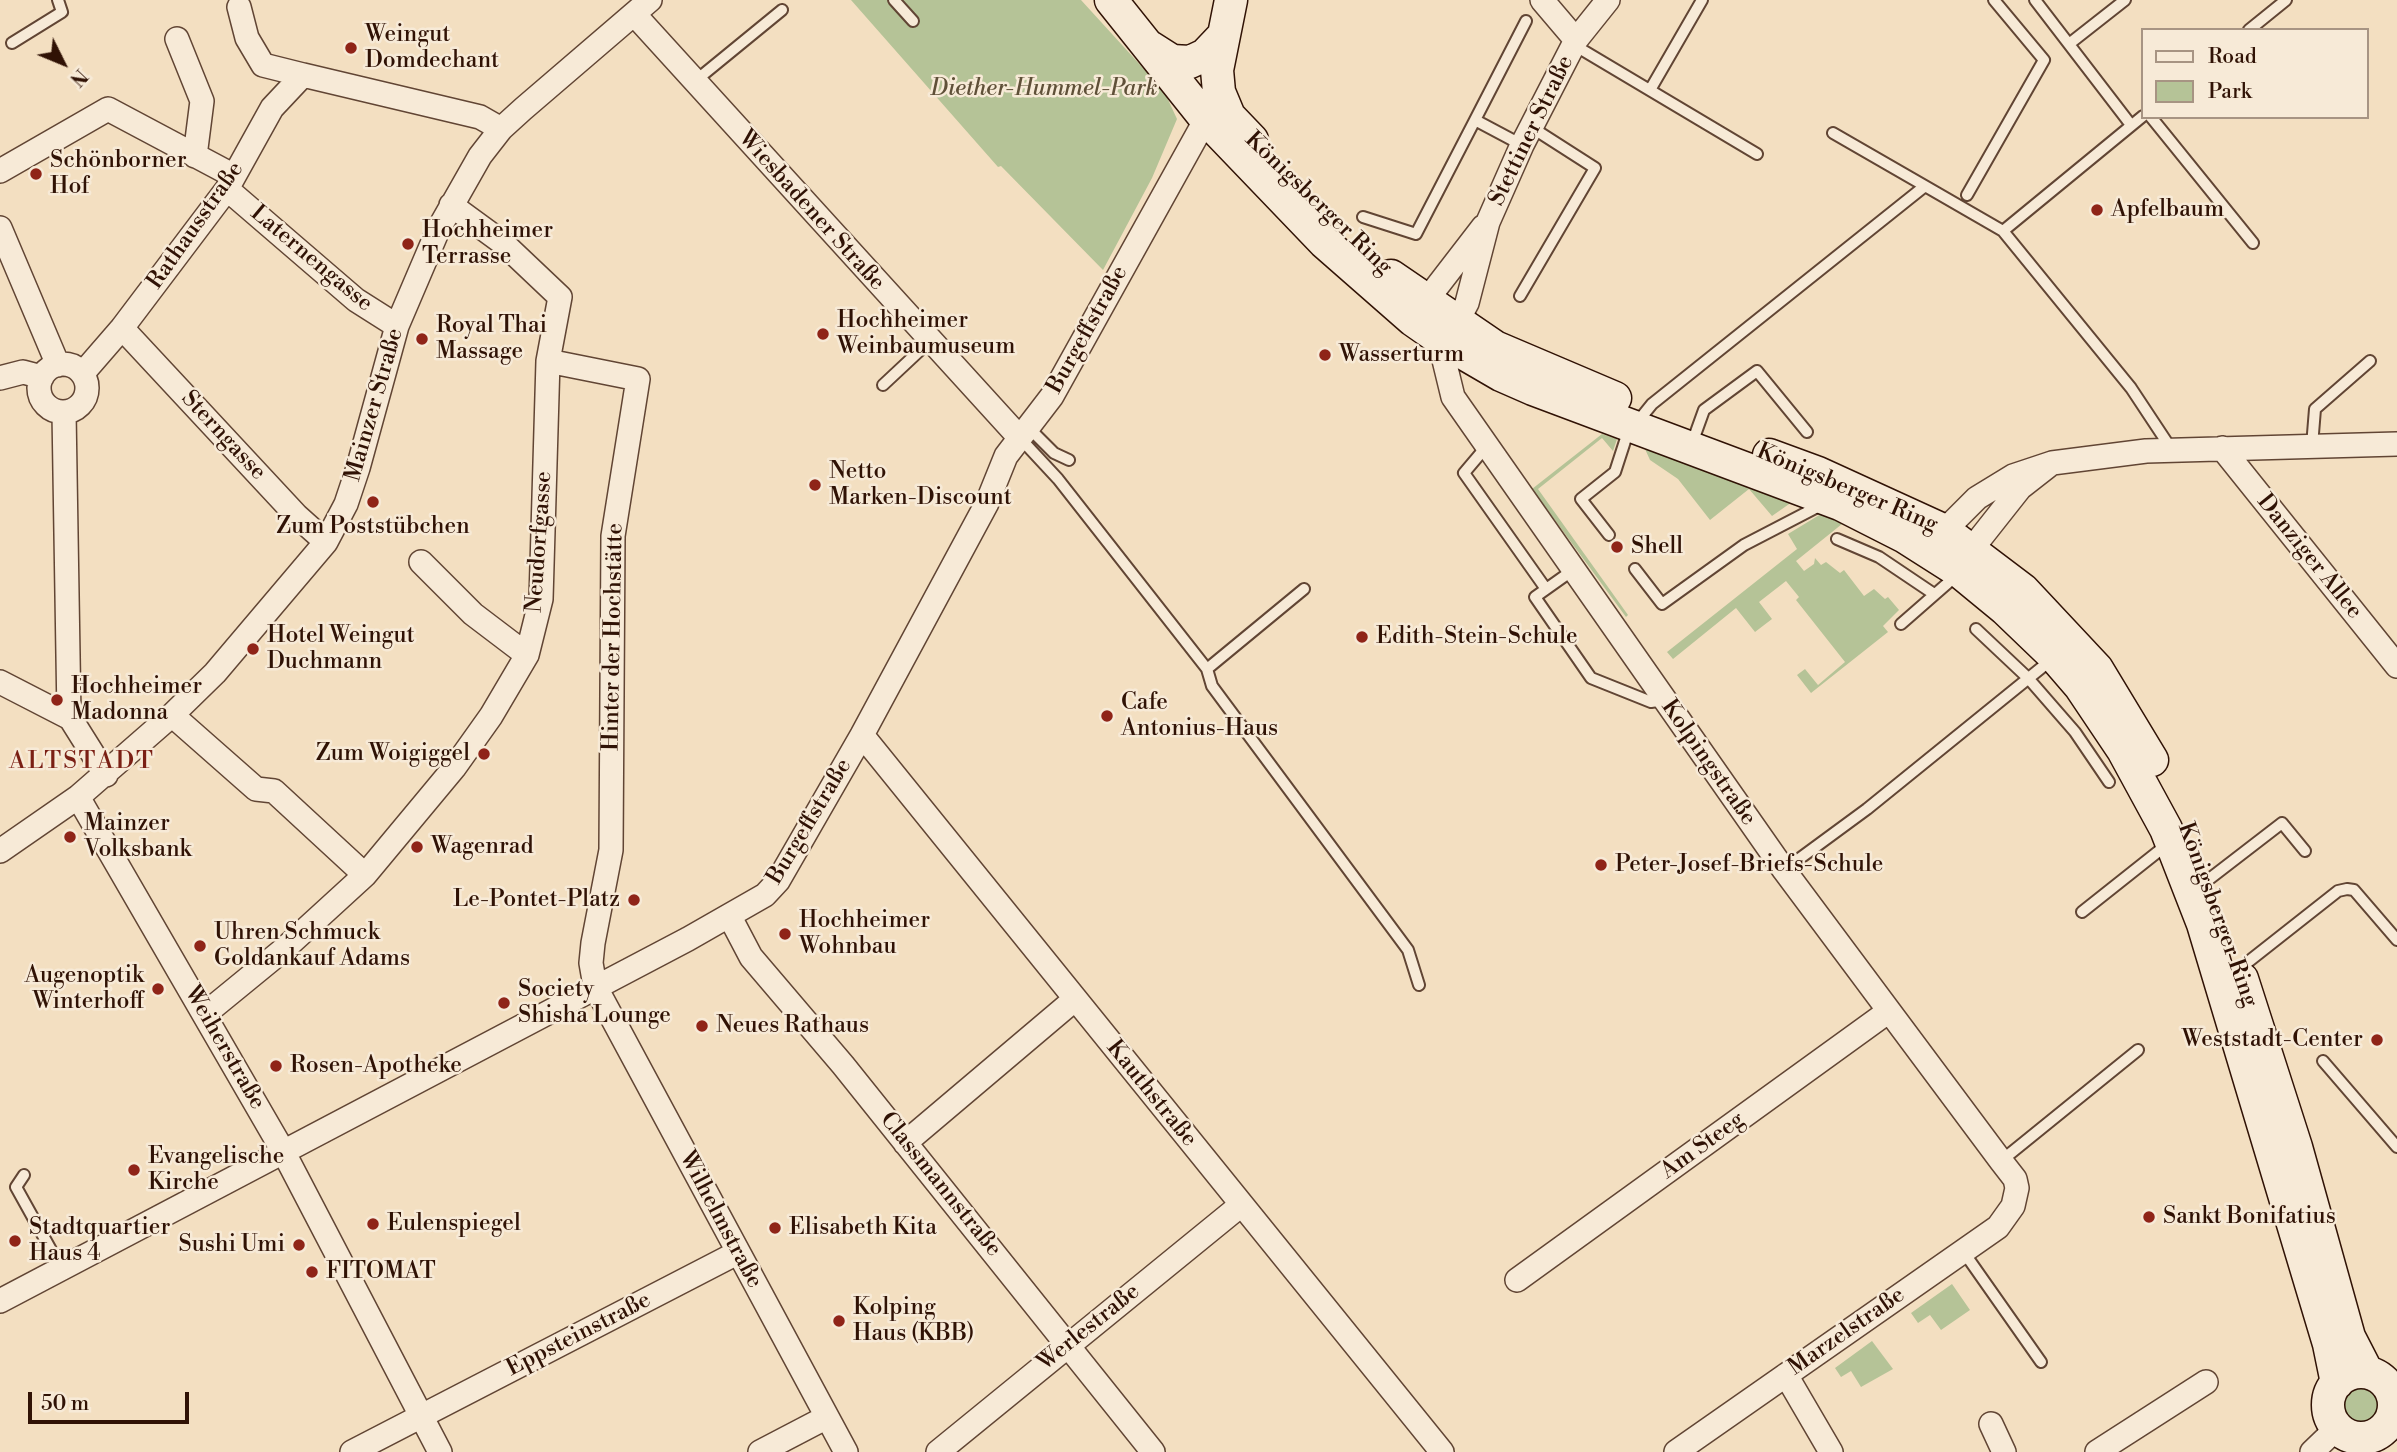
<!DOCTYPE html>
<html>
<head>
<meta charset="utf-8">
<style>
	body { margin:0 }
	#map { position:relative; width:2397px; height:1452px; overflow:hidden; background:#f3dfc1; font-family:"Libre Bodoni",serif }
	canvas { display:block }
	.legend { position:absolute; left:2141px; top:28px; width:228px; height:91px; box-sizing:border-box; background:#f7ead7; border:2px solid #a79483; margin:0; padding:9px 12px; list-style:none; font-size:21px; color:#301205 }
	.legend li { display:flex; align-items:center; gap:14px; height:35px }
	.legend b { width:35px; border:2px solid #a79483 }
	.north { position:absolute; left:28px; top:28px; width:70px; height:70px; -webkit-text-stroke:5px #f7ead7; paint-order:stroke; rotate:133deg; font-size:19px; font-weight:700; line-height:28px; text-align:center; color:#301205 }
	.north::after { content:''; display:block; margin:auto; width:24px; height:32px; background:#301205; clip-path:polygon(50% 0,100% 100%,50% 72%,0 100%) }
	.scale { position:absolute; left:28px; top:1392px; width:161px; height:32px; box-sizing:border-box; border:4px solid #301205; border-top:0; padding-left:9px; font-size:21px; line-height:24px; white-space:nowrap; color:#301205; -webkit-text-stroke:5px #f7ead7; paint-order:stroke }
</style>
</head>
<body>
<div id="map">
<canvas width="2397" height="1452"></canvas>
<ul class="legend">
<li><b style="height:9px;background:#f7ead7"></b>Road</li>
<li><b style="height:19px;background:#b5c397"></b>Park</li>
</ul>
<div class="north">N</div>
<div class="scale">50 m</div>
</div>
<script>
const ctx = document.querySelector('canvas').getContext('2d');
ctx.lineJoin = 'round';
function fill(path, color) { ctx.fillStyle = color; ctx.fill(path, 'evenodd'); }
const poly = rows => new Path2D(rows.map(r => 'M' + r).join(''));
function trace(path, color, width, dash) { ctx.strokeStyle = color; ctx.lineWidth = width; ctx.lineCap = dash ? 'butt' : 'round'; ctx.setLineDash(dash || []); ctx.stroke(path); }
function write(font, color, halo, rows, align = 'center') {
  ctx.font = font + ' "Libre Bodoni",serif'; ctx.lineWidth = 5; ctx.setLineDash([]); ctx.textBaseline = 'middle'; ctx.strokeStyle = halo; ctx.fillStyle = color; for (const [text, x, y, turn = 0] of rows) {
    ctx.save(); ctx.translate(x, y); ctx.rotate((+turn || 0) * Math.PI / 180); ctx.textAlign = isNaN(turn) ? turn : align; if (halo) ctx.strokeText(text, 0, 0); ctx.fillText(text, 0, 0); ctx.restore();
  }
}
fill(poly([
	[851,0,1081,0,1164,91,1177,119,1152,178,1103,270,1001,166,998,167],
	[1602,434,1617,439,1613,451,1602,438,1538,489,1628,615,1626,617,1532,489],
	[1645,449,1717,474,1792,502,1772,516,1749,489,1710,520,1678,479,1650,460],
	[1821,514,1842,524,1796,561,1804,571,1814,564,1815,558,1821,565,1826,562,1840,573,1844,570,1864,596,1874,589,1885,599,1888,597,1899,610,1883,626,1888,632,1811,693,1797,675,1805,669,1818,685,1845,662,1796,600,1799,597,1786,581,1759,602,1772,619,1755,632,1736,608,1673,659,1667,652,1797,549,1788,534],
	[1952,1284,1970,1310,1941,1330,1930,1315,1918,1323,1911,1313],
	[1872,1341,1893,1369,1861,1387,1851,1371,1841,1377,1835,1368],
	'2338 1406a25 25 0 1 1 50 0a25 25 0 1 1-50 0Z'
]), '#b5c397');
const service = poly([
	[894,0,913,21],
	[2035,0,2131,125],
	[2249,30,2286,0],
	[12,43,62,12,58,0],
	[2069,44,2125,0],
	[1574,45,1757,154],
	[694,82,782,10],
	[1650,90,1702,0],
	[2151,117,2253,243],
	[1833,133,1925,186],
	[1522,145,1475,120,1526,21],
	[1967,195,2044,60,1994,0],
	[1363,217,1416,234,1475,120],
	[2003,231,2143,116],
	[1520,296,1595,168,1531,127],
	[883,385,930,341],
	[1027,426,1054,453,1069,460],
	[1019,437,1058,479,1207,669,1212,686,1408,950,1419,985],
	[1691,446,1704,410,1757,371,1807,432],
	[2312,446,2315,409,2370,361],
	[1486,447,1464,473,1546,589],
	[1609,535,1581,499,1615,472,1627,435,1652,404,1925,186,2003,231,2131,388,2172,450],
	[1837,539,1879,557,1934,594],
	[1635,569,1662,604,1744,545,1823,504],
	[1573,570,1535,597,1591,678,1651,702,1664,700],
	[1901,624,1957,575],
	[1976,629,2028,678,2075,732,2109,782],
	[1207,669,1304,589],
	[1784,870,1867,809,2051,660],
	[2208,880,2282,823,2305,851],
	[2082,912,2169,843],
	[2239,969,2338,891,2347,889,2354,890,2397,940],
	[2323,1061,2397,1147],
	[2001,1161,2138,1050],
	[24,1175,16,1187,61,1268],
	[1963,1251,2041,1362]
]);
const minor = poly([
	[1542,0,1576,40],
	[1608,0,1576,40,1522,145,1488,222,1467,303,1446,343,1444,360,1453,397,1784,870,2001,1161,2015,1179,2017,1188,2013,1206,1998,1227,1676,1452],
	[239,7,247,38,263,65,303,75],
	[634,14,1019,437],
	[177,39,202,101,195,156],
	[0,171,108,109,234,176],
	[227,189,356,300,397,326],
	[0,228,58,365],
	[1419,310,1483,227],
	[122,328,297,516,326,542],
	[548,361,638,379,613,536,611,850,593,943,591,963,595,986,846,1452],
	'39 388a24 24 0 1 1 48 0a24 24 0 1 1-48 0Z',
	[83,373,122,328,227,189,272,108,303,75,480,117,501,129],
	[0,378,23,372,42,377],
	[64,412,69,716,106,775],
	[2222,448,2397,666],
	[1937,544,1953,522,1977,498,2013,476,2052,463,2146,451,2397,444],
	[1958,556,1971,550,2020,488,2052,463],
	[421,562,473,614,527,655],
	[0,682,70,718],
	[172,715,256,789,274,791,365,875],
	[862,735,1442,1452],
	[78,797,283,1151,440,1452],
	[0,851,78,797,172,715,215,673,326,542,346,504,358,468,397,326,438,230,480,156,501,129,523,109,650,0],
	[730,917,751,957,843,1065,1153,1452],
	[206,1013,283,950,365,875,454,768,491,716,527,655,541,599,548,361,560,297,503,243,451,205],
	[905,1143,1074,1000],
	[1517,1280,1889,1011],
	[0,1301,688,939,765,895,778,881,862,735,987,503,1006,456,1052,396,1206,119,1219,113],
	[1786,1375,1831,1452],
	[2391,1390,2397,1386],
	[1991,1424,2004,1452],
	[352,1452,737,1253],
	[760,1452,827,1417],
	[938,1452,1241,1205],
	[2097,1452,2206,1382],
	[2312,1452,2337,1428]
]);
const secondary = poly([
	[1111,0,1206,119,1324,242,1413,320,1446,343,1501,375,1533,389,1840,504,1905,537,1960,572,2005,609,2055,657,2080,686,2123,750,2166,829,2203,924,2329,1344,2337,1383],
	[1231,0,1217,70,1219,92,1229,116,1252,140],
	[1150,47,1172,61,1190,62,1205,55,1224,35],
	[1391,276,1495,347,1615,398],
	[1769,455,1818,473,1945,531,2023,590,2097,669,2152,760],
	[2242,979,2296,1147,2349,1337,2367,1372],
	'2328 1405a33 33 0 1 1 66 0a33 33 0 1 1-66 0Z'
]);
trace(service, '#614534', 14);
trace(minor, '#614534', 26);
trace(secondary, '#301205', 35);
trace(service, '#f7ead7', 10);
trace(minor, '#f7ead7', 23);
trace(secondary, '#f7ead7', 32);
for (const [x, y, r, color] of [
	[351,48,7,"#8f2418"],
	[36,174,7,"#8f2418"],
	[2097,210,7,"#8f2418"],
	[408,244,7,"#8f2418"],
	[823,334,7,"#8f2418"],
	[422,339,7,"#8f2418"],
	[1325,355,7,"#8f2418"],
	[815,485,7,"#8f2418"],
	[373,502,7,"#8f2418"],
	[1617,547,7,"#8f2418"],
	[1362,637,7,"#8f2418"],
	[253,649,7,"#8f2418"],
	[57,700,7,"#8f2418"],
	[1107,716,7,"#8f2418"],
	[484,754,7,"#8f2418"],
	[70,837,7,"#8f2418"],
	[417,847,7,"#8f2418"],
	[1601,865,7,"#8f2418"],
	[634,900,7,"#8f2418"],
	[785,934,7,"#8f2418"],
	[200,946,7,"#8f2418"],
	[158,989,7,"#8f2418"],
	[504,1003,7,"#8f2418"],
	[702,1026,7,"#8f2418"],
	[2377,1040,7,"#8f2418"],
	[276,1066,7,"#8f2418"],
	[134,1170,7,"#8f2418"],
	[2149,1217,7,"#8f2418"],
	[373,1224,7,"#8f2418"],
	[775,1228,7,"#8f2418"],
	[15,1241,7,"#8f2418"],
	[299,1245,7,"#8f2418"],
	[312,1272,7,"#8f2418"],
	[839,1321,7,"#8f2418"]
]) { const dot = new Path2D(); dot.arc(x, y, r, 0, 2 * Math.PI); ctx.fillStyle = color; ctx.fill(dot); trace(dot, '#f7ead7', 2.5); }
write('23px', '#301205', '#f7ead7', [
	["Weingut",365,35],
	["Domdechant",365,61],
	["Schönborner",50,161],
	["Hof",50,187],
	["Apfelbaum",2111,210],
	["Hochheimer",422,231],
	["Terrasse",422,257],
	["Hochheimer",837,321],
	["Weinbaumuseum",837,347],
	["Royal Thai",436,326],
	["Massage",436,352],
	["Wasserturm",1339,355],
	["Netto",829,472],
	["Marken-Discount",829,498],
	["Zum Poststübchen",373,527,"center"],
	["Shell",1631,547],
	["Hotel Weingut",267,636],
	["Duchmann",267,662],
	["Edith-Stein-Schule",1376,637],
	["Hochheimer",71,687],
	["Madonna",71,713],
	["Cafe",1121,703],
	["Antonius-Haus",1121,729],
	["Zum Woigiggel",470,754,"right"],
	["Mainzer",84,824],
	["Volksbank",84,850],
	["Wagenrad",431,847],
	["Peter-Josef-Briefs-Schule",1615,865],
	["Le-Pontet-Platz",620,900,"right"],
	["Hochheimer",799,921],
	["Wohnbau",799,947],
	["Uhren Schmuck",214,933],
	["Goldankauf Adams",214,959],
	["Augenoptik",144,976,"right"],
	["Winterhoff",144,1002,"right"],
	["Society",518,990],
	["Shisha Lounge",518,1016],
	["Neues Rathaus",716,1026],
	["Weststadt-Center",2363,1040,"right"],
	["Rosen-Apotheke",290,1066],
	["Evangelische",148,1157],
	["Kirche",148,1183],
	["Sankt Bonifatius",2163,1217],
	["Eulenspiegel",387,1224],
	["Stadtquartier",29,1228],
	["Haus 4",29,1254],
	["Elisabeth Kita",789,1228],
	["Sushi Umi",285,1245,"right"],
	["FITOMAT",326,1272],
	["Kolping",853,1308],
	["Haus (KBB)",853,1334]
], 'left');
write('italic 23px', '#5f5038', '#f7ead7', [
	["Diether-Hummel-Park",1044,89]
]);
write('23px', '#301205', '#f7ead7', [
	["Stettiner Straße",1532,131,-64],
	["Königsberger Ring",1318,204,44],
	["Wiesbadener Straße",811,211,48],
	["Rathausstraße",196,226,-55],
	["Laternengasse",311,259,40],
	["Burgeffstraße",1088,330,-61],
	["Mainzer Straße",375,405,-74],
	["Sterngasse",223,436,47],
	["Königsberger Ring",1847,489,23],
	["Neudorfgasse",540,542,-86],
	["Danziger Allee",2309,557,51],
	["Hinter der Hochstätte",614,637,-89],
	["Kolpingstraße",1708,763,55],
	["Burgeffstraße",810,822,-59],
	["Königsberger Ring",2217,915,70],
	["Weiherstraße",224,1048,60],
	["Kauthstraße",1151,1094,51],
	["Am Steeg",1703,1146,-36],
	["Classmannstraße",940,1185,51],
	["Wilhelmstraße",720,1220,62],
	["Werlestraße",1089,1328,-39],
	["Marzelstraße",1847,1332,-35],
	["Eppsteinstraße",579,1335,-27]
]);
ctx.letterSpacing = '2px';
write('24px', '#7a1f14', '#f7ead7', [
	["ALTSTADT",82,762]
]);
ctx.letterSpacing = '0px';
</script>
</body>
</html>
